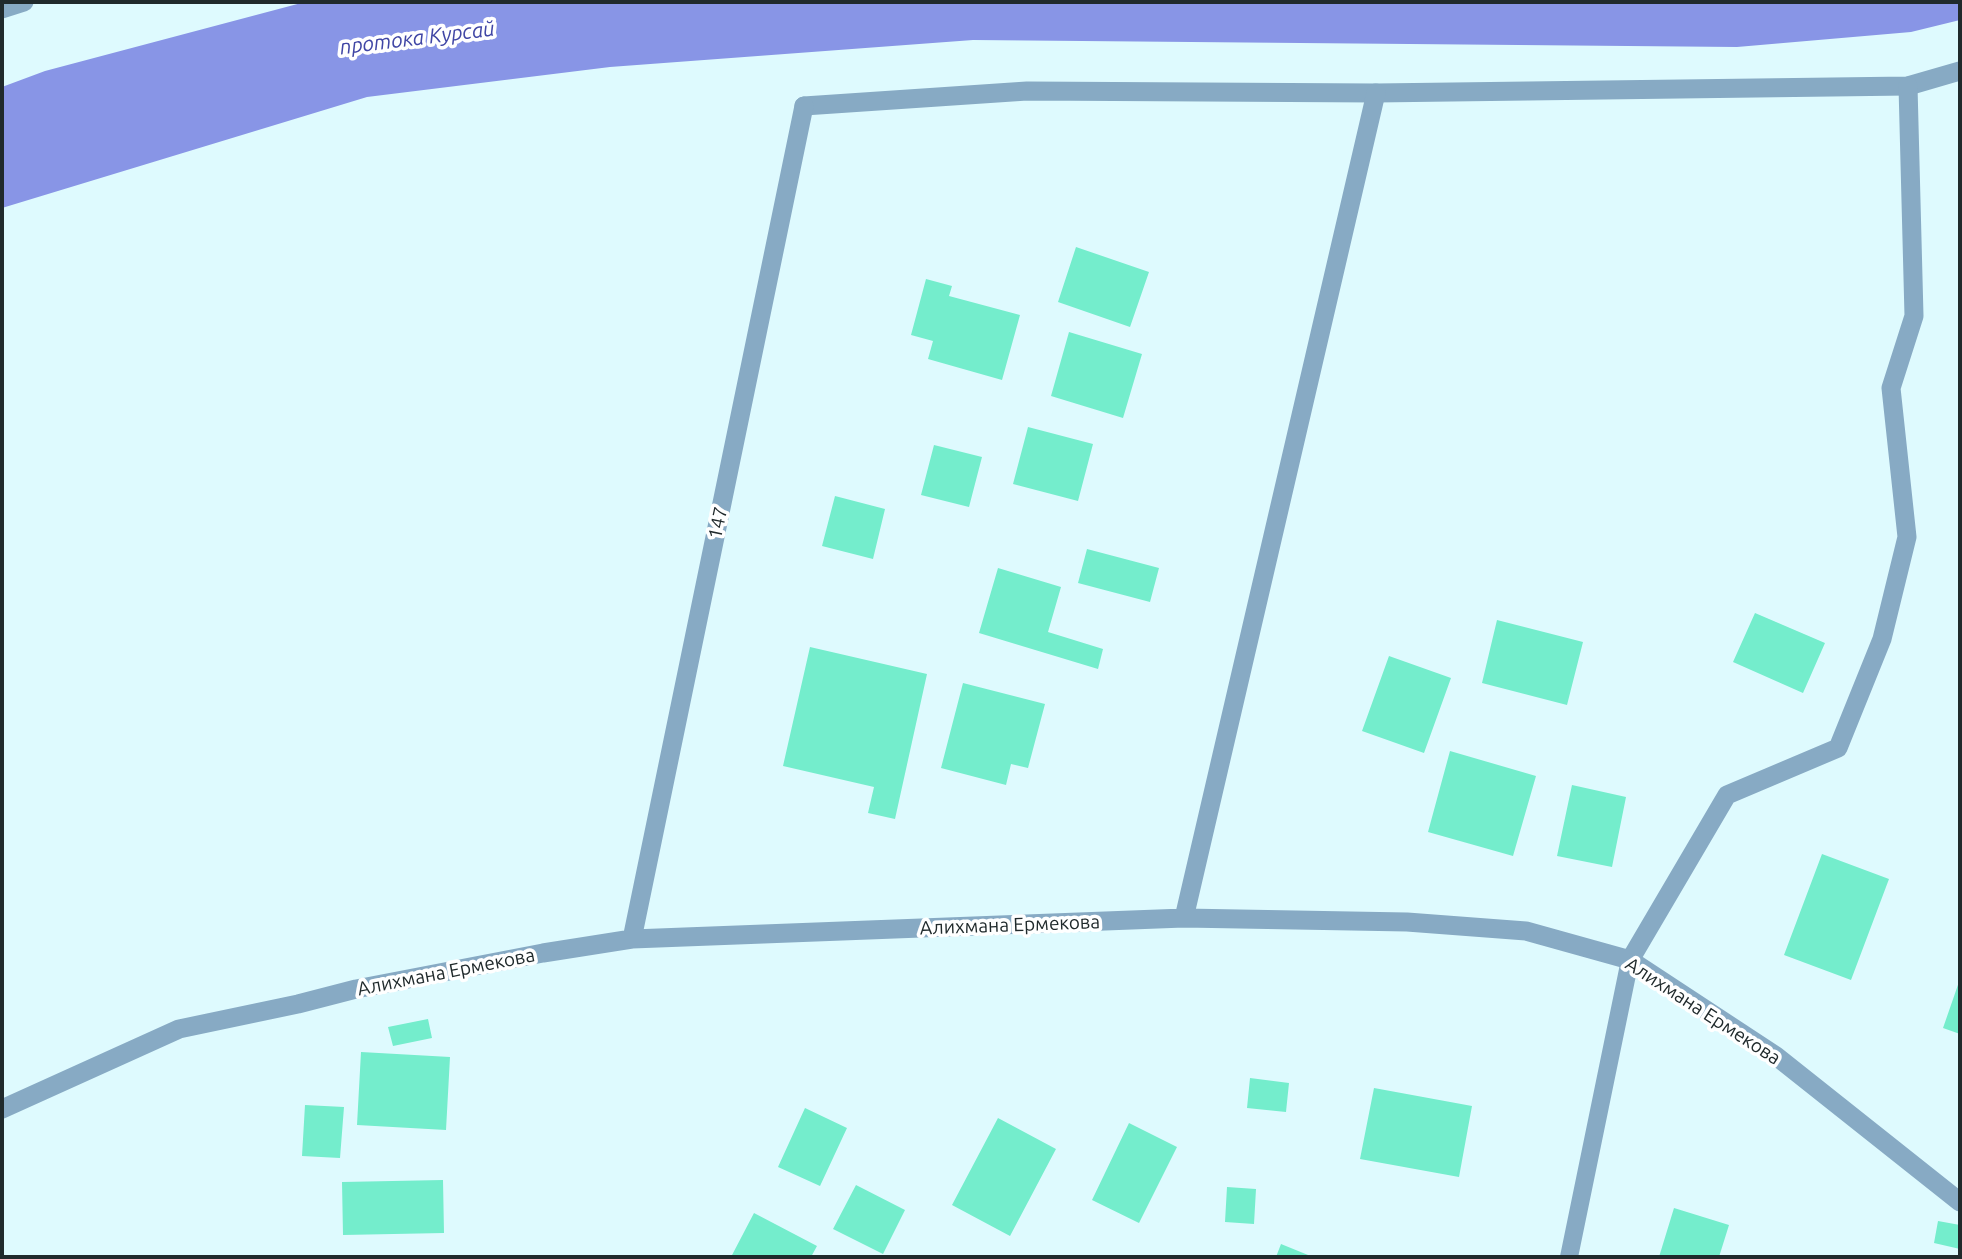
<!DOCTYPE html>
<html>
<head>
<meta charset="utf-8">
<style>
	body { margin:0 }
	#map { position:relative; width:1962px; height:1259px; overflow:hidden; background:#defafe; font-family:Ubuntu,sans-serif }
	canvas { display:block }
	.frame { position:absolute; inset:0; border:4px solid #202a2c; pointer-events:none }
</style>
</head>
<body>
<div id="map">
<canvas width="1962" height="1259"></canvas>
<div class="frame"></div>
</div>
<script>
const ctx = document.querySelector('canvas').getContext('2d');
ctx.lineJoin = 'round';
function fill(path, color) { ctx.fillStyle = color; ctx.fill(path, 'evenodd'); }
const poly = rows => new Path2D(rows.map(r => 'M' + r).join(''));
function trace(path, color, width, dash) { ctx.strokeStyle = color; ctx.lineWidth = width; ctx.lineCap = dash ? 'butt' : 'round'; ctx.setLineDash(dash || []); ctx.stroke(path); }
function write(font, color, halo, rows, align = 'center') {
  ctx.font = font + ' Ubuntu,sans-serif'; ctx.lineWidth = 7; ctx.setLineDash([]); ctx.textBaseline = 'middle'; ctx.strokeStyle = halo; ctx.fillStyle = color; for (const [text, x, y, turn = 0] of rows) {
    ctx.save(); ctx.translate(x, y); ctx.rotate((+turn || 0) * Math.PI / 180); ctx.textAlign = isNaN(turn) ? turn : align; if (halo) ctx.strokeText(text, 0, 0); ctx.fillText(text, 0, 0); ctx.restore();
  }
}
fill(poly([
	[305,2,1960,2,1960,20,1911,32,1737,47,973,40,610,67,367,97,2,208,2,87,45,71]
]), '#8895e6');
fill(poly([
	[1076,247,1149,272,1130,327,1058,302],
	[926,279,952,286,949,296,1020,315,1002,380,928,359,933,341,911,335],
	[1069,332,1142,354,1123,418,1051,396],
	[1028,427,1093,444,1078,501,1013,484],
	[934,445,982,457,969,507,921,495],
	[835,496,885,509,873,559,822,546],
	[1087,549,1159,568,1150,602,1078,583],
	[998,568,1061,587,1048,632,1103,649,1098,669,979,633],
	[1755,613,1825,643,1803,693,1733,662],
	[1497,620,1583,642,1567,705,1482,683],
	[810,647,927,674,895,819,868,813,874,787,783,766],
	[1389,656,1451,678,1424,753,1362,731],
	[963,683,1045,704,1028,768,1011,764,1006,785,941,768],
	[1450,751,1536,776,1513,856,1428,832],
	[1572,785,1626,797,1612,867,1557,856],
	[1822,854,1889,879,1851,980,1784,955],
	[1960,979,1960,1034,1943,1028],
	[428,1019,432,1038,393,1046,388,1027],
	[361,1052,450,1057,446,1130,357,1125],
	[1250,1078,1289,1083,1286,1112,1247,1108],
	[1374,1088,1472,1106,1459,1177,1360,1159],
	[305,1105,344,1107,340,1158,302,1156],
	[805,1108,847,1128,820,1186,778,1167],
	[998,1118,1056,1149,1010,1236,952,1205],
	[1129,1123,1177,1147,1139,1223,1092,1200],
	[443,1180,444,1233,343,1235,342,1182],
	[856,1185,905,1210,883,1254,833,1229],
	[1227,1187,1256,1189,1254,1224,1225,1222],
	[1674,1208,1729,1225,1719,1257,1659,1257],
	[754,1213,817,1246,811,1257,731,1257],
	[1938,1221,1960,1225,1960,1249,1934,1243],
	[1281,1244,1313,1257,1276,1257]
]), '#74edcc');
trace(poly([
	[1569,1257,1630,960]
]), '#87aac4', 18);
trace(poly([
	[804,106,1027,91,1376,93,1908,86,1960,71]
]), '#87aac4', 19);
trace(poly([
	[2,9,24,2],
	[1184,918,1376,93],
	[632,939,804,106],
	[1630,960,1727,795,1838,748,1882,639,1907,537,1891,388,1914,316,1908,86],
	[2,1109,179,1029,298,1004,356,989,543,953,632,939,1184,918,1407,922,1526,931,1630,960,1776,1056,1960,1202]
]), '#87aac4', 19);
write('19px', '#202a2c', '#fff', [
	["147",718,523,-78],
	["Алихмана Ермекова",1010,925,-2],
	["Алихмана Ермекова",446,972,-11],
	["Алихмана Ермекова",1703,1011,33]
]);
write('italic 21px', '#4046a5', '#fff', [
	["протока Курсай",417,38,-7]
]);
</script>
</body>
</html>
